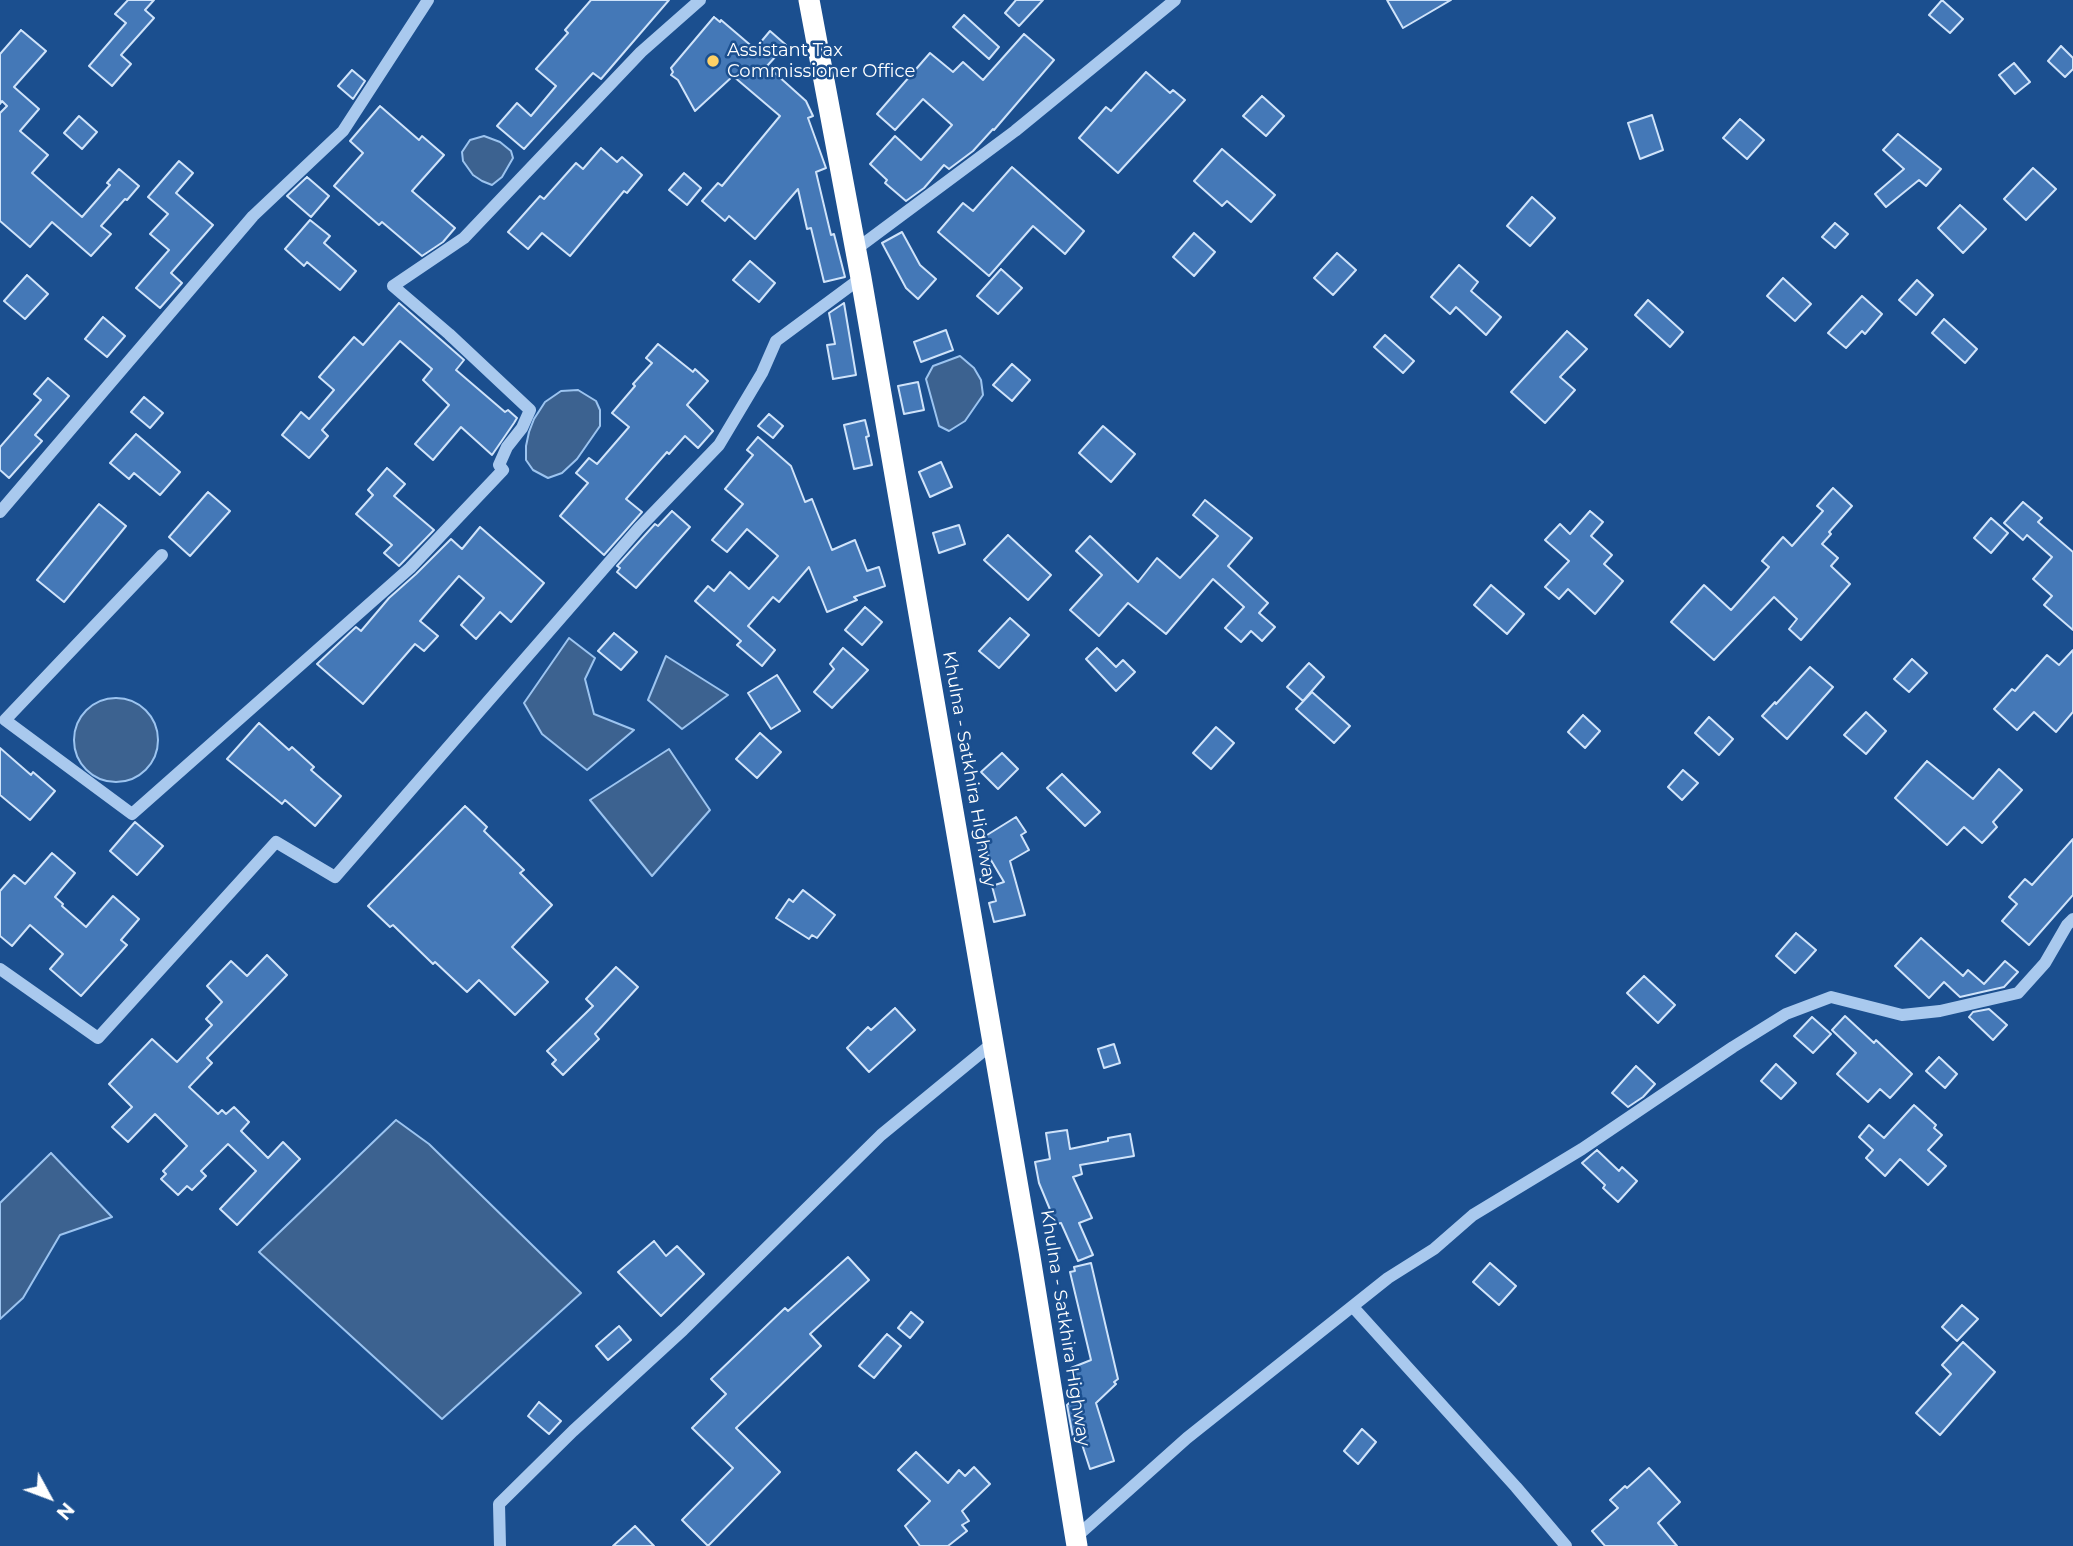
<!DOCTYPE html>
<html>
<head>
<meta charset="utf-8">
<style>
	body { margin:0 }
	#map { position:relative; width:2073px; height:1546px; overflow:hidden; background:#1b4f8f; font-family:Montserrat,sans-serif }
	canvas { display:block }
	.north { position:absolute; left:14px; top:1462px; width:70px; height:70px; -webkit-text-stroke:5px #1b4f8f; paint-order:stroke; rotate:131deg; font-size:19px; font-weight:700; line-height:28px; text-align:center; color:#fff }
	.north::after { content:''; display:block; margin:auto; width:24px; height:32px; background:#fff; clip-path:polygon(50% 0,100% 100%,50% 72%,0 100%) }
</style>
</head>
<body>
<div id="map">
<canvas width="2073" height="1546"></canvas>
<div class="north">N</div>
</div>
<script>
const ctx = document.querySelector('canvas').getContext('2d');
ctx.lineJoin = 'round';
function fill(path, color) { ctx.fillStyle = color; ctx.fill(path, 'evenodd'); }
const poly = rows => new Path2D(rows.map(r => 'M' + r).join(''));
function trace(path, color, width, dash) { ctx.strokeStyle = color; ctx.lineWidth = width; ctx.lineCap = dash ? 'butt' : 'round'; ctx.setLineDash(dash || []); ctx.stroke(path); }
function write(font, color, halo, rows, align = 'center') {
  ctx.font = font + ' Montserrat,sans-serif'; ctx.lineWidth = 5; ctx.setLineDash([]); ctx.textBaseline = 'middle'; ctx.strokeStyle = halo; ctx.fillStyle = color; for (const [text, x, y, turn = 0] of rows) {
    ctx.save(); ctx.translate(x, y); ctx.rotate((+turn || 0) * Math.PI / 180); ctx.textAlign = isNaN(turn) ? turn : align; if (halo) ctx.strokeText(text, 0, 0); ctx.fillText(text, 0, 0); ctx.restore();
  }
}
const water = poly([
	[484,136,500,142,511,151,513,158,502,177,492,185,482,181,473,175,463,161,462,152,470,140,484,136],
	[960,356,974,368,981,380,983,395,965,421,949,431,939,426,926,379,933,366,960,356],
	[578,390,596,401,600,410,600,426,577,459,562,473,548,478,533,470,526,460,526,446,529,432,534,419,545,402,561,391,578,390],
	[569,638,595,658,585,679,594,714,634,730,587,770,542,734,524,703,569,638],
	[666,656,728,695,682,729,648,700,666,656],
	'74 740a42 42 0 1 1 84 0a42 42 0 1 1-84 0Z',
	[669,749,710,810,652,876,590,800,669,749],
	[396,1120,429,1144,581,1293,442,1419,259,1252,396,1120],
	[51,1153,112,1217,60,1235,23,1298,0,1319,0,1203,51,1153]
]);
fill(water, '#3c6290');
trace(water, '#9cc4f0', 2);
const building = poly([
	[128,0,154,0,145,10,154,18,121,55,131,64,112,86,89,66,126,23,115,14,128,0],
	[591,0,669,0,601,79,593,73,524,149,497,126,517,103,531,116,556,86,536,69,568,33,565,30,591,0],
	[1016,0,1043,0,1019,26,1005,13,1016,0],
	[1387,0,1451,0,1403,28,1387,0],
	[1942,0,1963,19,1950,33,1929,15,1942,0],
	[964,15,999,47,989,59,953,27,964,15],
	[714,17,720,22,721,20,755,49,770,31,786,45,767,66,806,101,813,116,808,118,826,168,816,172,831,235,834,234,845,277,824,282,811,228,807,229,798,189,755,239,729,216,725,221,702,201,718,183,722,186,780,116,733,76,695,111,678,80,671,75,673,72,671,68,714,17],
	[21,30,46,51,14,87,39,109,20,131,48,155,32,173,82,217,110,185,107,183,119,169,139,186,127,200,125,199,101,226,111,234,91,256,52,222,30,247,0,221,0,113,7,106,2,101,0,104,0,54,21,30],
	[1024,34,1054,60,994,130,993,129,973,151,949,169,944,165,924,188,906,201,885,183,887,180,870,164,895,136,921,160,952,125,923,99,895,130,877,114,930,53,953,72,963,62,983,80,1024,34],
	[2061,46,2073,58,2073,69,2065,77,2048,61,2061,46],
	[2014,63,2030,82,2015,94,1999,75,2014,63],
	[352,70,365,81,353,99,338,86,352,70],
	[1146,72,1170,93,1173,90,1185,100,1118,173,1079,138,1106,107,1111,111,1146,72],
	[1262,96,1284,116,1266,136,1243,116,1262,96],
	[380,106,419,140,422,136,444,155,412,191,455,228,443,242,422,256,382,222,379,225,334,186,363,153,350,141,380,106],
	[1652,115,1663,150,1640,159,1628,123,1652,115],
	[79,116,97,132,82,149,64,133,79,116],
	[1740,119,1764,140,1747,159,1723,138,1740,119],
	[1898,134,1941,169,1926,186,1919,180,1886,207,1875,194,1904,169,1883,150,1898,134],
	[601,148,617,162,622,157,642,175,627,193,624,191,570,256,542,233,528,249,508,232,540,196,544,199,576,163,583,169,601,148],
	[1222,149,1275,195,1251,222,1227,201,1222,206,1194,181,1222,149],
	[179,161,193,173,176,193,213,225,171,273,182,283,160,308,136,288,169,250,150,234,168,214,148,197,179,161],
	[1012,167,1084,231,1065,254,1033,226,989,276,938,232,963,203,973,211,1012,167],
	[2033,168,2056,189,2026,220,2004,199,2033,168],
	[684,173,701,188,687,205,669,190,684,173],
	[307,177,329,196,311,217,287,196,307,177],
	[1532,197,1555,218,1530,246,1507,226,1532,197],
	[1960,205,1986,229,1963,253,1938,228,1960,205],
	[310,220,330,236,324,243,356,271,340,290,307,262,304,266,285,249,310,220],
	[1835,223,1848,234,1835,248,1822,237,1835,223],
	[902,232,920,265,936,279,918,299,906,288,882,243,902,232],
	[1194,233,1215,252,1194,276,1173,257,1194,233],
	[1337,253,1356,270,1333,295,1314,278,1337,253],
	[750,261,775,283,759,302,733,280,750,261],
	[1459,265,1478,282,1471,291,1501,317,1486,335,1456,307,1450,314,1431,297,1459,265],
	[1001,269,1022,288,998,314,977,296,1001,269],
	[27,275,48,294,25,319,4,301,27,275],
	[1783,278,1811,304,1795,321,1767,296,1783,278],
	[1917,280,1933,295,1916,315,1899,300,1917,280],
	[1862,296,1882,314,1865,334,1862,331,1846,348,1828,333,1862,296],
	[1648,300,1683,332,1670,347,1635,315,1648,300],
	[399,303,464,360,456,370,505,412,508,410,517,418,514,423,492,455,461,427,433,460,415,444,449,405,423,380,432,369,400,341,322,430,328,436,309,458,282,435,301,412,309,419,334,390,319,377,354,337,363,345,399,303],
	[844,303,856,375,833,379,827,345,835,344,829,313,844,303],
	[103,317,125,336,107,357,85,339,103,317],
	[1944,319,1977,349,1965,363,1932,333,1944,319],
	[946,330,953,350,921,362,914,342,946,330],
	[1567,331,1587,349,1560,377,1575,390,1545,423,1511,392,1567,331],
	[1385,335,1414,361,1403,373,1374,347,1385,335],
	[658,344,693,372,695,369,708,381,687,405,713,431,698,448,685,436,669,454,667,452,626,499,642,512,604,555,560,516,588,483,576,473,589,458,597,464,629,427,612,413,635,386,633,384,652,363,646,358,658,344],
	[1012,364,1030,380,1012,401,993,385,1012,364],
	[48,378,69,396,35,435,42,441,9,478,0,470,0,447,41,400,34,394,48,378],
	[918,382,924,410,904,414,898,386,918,382],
	[144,397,163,413,150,428,131,412,144,397],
	[769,414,783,426,773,438,758,426,769,414],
	[865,420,869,436,866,437,872,465,854,469,844,425,865,420],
	[1103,426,1135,454,1111,482,1079,453,1103,426],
	[136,434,180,472,160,495,134,473,129,479,110,463,136,434],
	[758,437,791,466,805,502,812,499,832,550,855,540,867,571,879,567,885,586,854,597,857,600,827,612,809,567,779,602,773,597,748,626,775,650,762,666,737,645,741,641,695,601,708,586,714,591,730,572,749,589,778,556,747,529,727,552,712,540,743,504,725,489,753,455,747,450,758,437],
	[941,462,952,487,930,497,919,472,941,462],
	[387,468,405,484,394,496,434,530,399,566,384,553,392,545,356,514,373,495,368,490,387,468],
	[1833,488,1852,506,1829,532,1831,534,1822,544,1838,558,1831,566,1850,584,1801,640,1789,629,1797,619,1774,597,1714,660,1671,622,1704,585,1731,610,1769,567,1762,561,1783,537,1792,546,1823,511,1817,506,1833,488],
	[208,492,230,511,190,556,169,537,208,492],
	[1205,500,1252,538,1228,566,1268,603,1259,613,1275,627,1262,641,1251,631,1241,642,1225,628,1244,607,1213,579,1166,634,1128,603,1099,636,1070,610,1102,575,1076,551,1090,536,1138,582,1157,558,1180,578,1218,536,1193,515,1205,500],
	[2023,502,2042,518,2038,522,2073,552,2073,630,2044,605,2052,596,2033,579,2052,557,2027,535,2023,540,2004,523,2023,502],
	[99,504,126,526,64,602,37,580,99,504],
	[672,511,690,527,636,588,617,572,620,568,617,566,655,524,658,526,672,511],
	[1590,511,1603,522,1591,536,1612,555,1604,564,1623,581,1595,614,1568,589,1559,599,1545,587,1569,561,1545,540,1560,524,1570,534,1590,511],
	[1991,518,2008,533,1991,553,1974,538,1991,518],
	[959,525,965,544,939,553,933,533,959,525],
	[480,527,544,583,511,622,500,612,476,639,461,625,484,598,459,576,420,621,438,636,424,651,415,644,363,704,317,664,356,627,361,631,389,598,416,574,451,539,462,549,480,527],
	[1008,535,1051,575,1028,600,984,560,1008,535],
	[1491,585,1524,614,1507,634,1474,605,1491,585],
	[865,607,882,622,862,645,845,630,865,607],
	[1010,618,1029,635,999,668,979,651,1010,618],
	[614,633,637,652,621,670,598,651,614,633],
	[843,648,868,670,832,708,814,692,834,669,830,664,843,648],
	[1097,648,1116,667,1123,660,1135,672,1116,691,1086,659,1097,648],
	[2073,650,2073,712,2056,732,2034,712,2017,730,1994,709,2012,689,2015,691,2047,655,2059,665,2073,650],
	[1912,659,1927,673,1909,692,1894,679,1912,659],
	[1309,663,1324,677,1303,701,1287,687,1309,663],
	[1810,667,1833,687,1787,739,1762,716,1775,702,1776,704,1810,667],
	[777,675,800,711,771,729,748,693,777,675],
	[1312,692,1350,726,1334,743,1296,709,1312,692],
	[1866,712,1886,731,1866,754,1844,735,1866,712],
	[1583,715,1600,731,1585,748,1568,732,1583,715],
	[1709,717,1733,739,1719,755,1695,733,1709,717],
	[259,723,289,750,292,747,314,767,311,770,341,796,315,826,285,800,282,804,227,759,259,723],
	[1216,727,1234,743,1211,769,1193,753,1216,727],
	[760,733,781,752,757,778,736,759,760,733],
	[0,748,31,775,33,772,55,791,30,820,0,795,0,748],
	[1002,753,1018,769,998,789,981,772,1002,753],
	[1927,761,1973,799,1999,769,2022,790,1993,822,1997,827,1982,843,1964,827,1947,845,1895,798,1927,761],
	[1683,770,1698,783,1682,800,1668,787,1683,770],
	[1062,774,1100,812,1085,826,1047,788,1062,774],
	[465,806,487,827,484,831,524,870,520,873,552,905,512,947,548,982,515,1015,479,980,467,992,435,962,433,964,393,925,390,927,368,906,465,806],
	[1016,817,1026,832,1021,835,1029,850,1010,861,1025,915,994,922,989,903,996,901,992,886,1004,882,979,840,1016,817],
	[135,822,163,846,137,875,110,851,135,822],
	[2073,839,2073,895,2029,945,2002,921,2017,904,2009,897,2025,879,2032,885,2073,839],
	[52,853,75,873,55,897,63,904,62,906,86,927,113,896,139,919,121,940,127,945,81,996,50,969,63,954,30,925,12,946,0,936,0,891,14,875,25,884,52,853],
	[803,890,835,915,817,938,812,935,809,939,776,918,789,899,793,902,803,890],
	[1796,933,1816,950,1795,973,1776,956,1796,933],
	[1921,938,1963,976,1968,970,1984,984,2005,961,2018,972,2004,987,1960,997,1944,982,1929,998,1895,966,1921,938],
	[267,955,287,975,207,1058,212,1063,189,1087,218,1114,222,1110,226,1114,234,1107,249,1122,241,1131,268,1158,283,1142,300,1159,237,1225,220,1209,256,1171,228,1144,201,1171,206,1176,192,1190,187,1186,178,1195,161,1179,166,1174,163,1171,187,1146,155,1114,128,1142,112,1127,132,1107,109,1084,152,1039,177,1062,212,1025,206,1019,222,1002,207,986,231,961,247,976,267,955],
	[616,967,638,987,595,1034,599,1039,563,1075,552,1064,556,1060,547,1051,593,1006,586,999,616,967],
	[1644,976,1675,1005,1658,1023,1627,993,1644,976],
	[895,1008,915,1030,869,1072,847,1048,868,1027,871,1030,895,1008],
	[1989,1009,2007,1025,1993,1040,1969,1017,1973,1012,1989,1009],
	[1845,1016,1874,1043,1876,1040,1912,1074,1890,1098,1880,1089,1868,1102,1837,1074,1856,1053,1832,1030,1845,1016],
	[1812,1017,1831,1034,1813,1053,1794,1036,1812,1017],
	[1114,1044,1120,1063,1104,1068,1098,1049,1114,1044],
	[1939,1057,1957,1074,1945,1088,1926,1071,1939,1057],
	[1776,1064,1796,1083,1781,1099,1761,1081,1776,1064],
	[1636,1066,1655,1084,1643,1097,1628,1107,1612,1093,1636,1066],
	[1914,1105,1936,1125,1934,1128,1942,1135,1928,1150,1946,1166,1928,1185,1900,1159,1885,1176,1866,1158,1873,1150,1859,1137,1869,1125,1884,1138,1914,1105],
	[1067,1130,1070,1149,1108,1141,1108,1138,1130,1134,1134,1156,1080,1165,1082,1174,1073,1177,1092,1218,1079,1223,1093,1255,1078,1261,1061,1223,1056,1224,1039,1183,1035,1162,1050,1159,1046,1133,1067,1130],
	[1597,1150,1619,1171,1622,1167,1637,1181,1618,1202,1603,1188,1605,1185,1582,1163,1597,1150],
	[654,1241,666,1256,677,1246,704,1274,661,1316,618,1272,654,1241],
	[848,1257,869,1280,810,1334,821,1346,736,1428,780,1472,708,1546,682,1520,733,1468,692,1428,726,1394,711,1379,785,1308,788,1311,848,1257],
	[1091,1263,1118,1379,1114,1382,1116,1384,1096,1403,1114,1461,1090,1469,1079,1435,1073,1437,1067,1405,1080,1393,1071,1368,1091,1360,1070,1272,1075,1271,1074,1267,1091,1263],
	[1490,1263,1516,1286,1499,1305,1473,1282,1490,1263],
	[1962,1305,1978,1319,1957,1341,1942,1327,1962,1305],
	[911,1312,923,1322,910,1338,898,1328,911,1312],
	[619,1326,631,1340,608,1360,596,1346,619,1326],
	[887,1334,901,1346,874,1378,859,1366,887,1334],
	[1963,1342,1995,1372,1940,1435,1916,1413,1951,1374,1942,1365,1963,1342],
	[539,1402,561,1421,549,1434,528,1416,539,1402],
	[1362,1429,1376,1442,1358,1464,1344,1451,1362,1429],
	[916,1452,948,1483,959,1470,965,1476,974,1467,990,1484,962,1511,969,1521,962,1525,967,1531,948,1546,920,1546,905,1526,930,1501,898,1470,916,1452],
	[1649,1468,1680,1502,1658,1523,1677,1546,1605,1546,1592,1531,1618,1508,1610,1500,1625,1486,1627,1488,1649,1468],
	[635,1526,654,1546,613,1546,635,1526]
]);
fill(building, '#4478b7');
trace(building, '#cfe3fa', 2);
trace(poly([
	[855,250,1015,131,1175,0],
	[0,512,253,216,343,131,428,0],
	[162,555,5,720,132,814,410,568,503,470,499,465,507,447,522,428,530,410,449,334,393,286,464,238,641,52,700,0],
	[0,969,98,1038,276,842,335,877,639,528,719,445,762,373,776,341,861,278],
	[1353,1307,1516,1487,1566,1546],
	[1076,1537,1187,1438,1388,1278,1434,1249,1473,1215,1582,1149,1733,1047,1786,1014,1831,997,1902,1015,1940,1011,2018,993,2045,963,2067,925,2073,919],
	[500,1546,499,1504,573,1431,683,1330,881,1135,993,1043]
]), '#a9c9ee', 12);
trace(poly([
	[809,0,861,278,1029,1251,1077,1546]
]), '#fff', 21);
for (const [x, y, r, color] of [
	[713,61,7,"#ffd166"]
]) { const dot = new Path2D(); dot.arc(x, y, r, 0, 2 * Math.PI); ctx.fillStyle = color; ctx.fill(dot); trace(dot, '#1b4f8f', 2.5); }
write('18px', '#fff', '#1b4f8f', [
	["Assistant Tax",727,51],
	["Commissioner Office",727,72]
], 'left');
write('18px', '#fff', '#1b4f8f', [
	["Khulna - Satkhira Highway",969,769,80],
	["Khulna - Satkhira Highway",1065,1328,81]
]);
</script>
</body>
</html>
